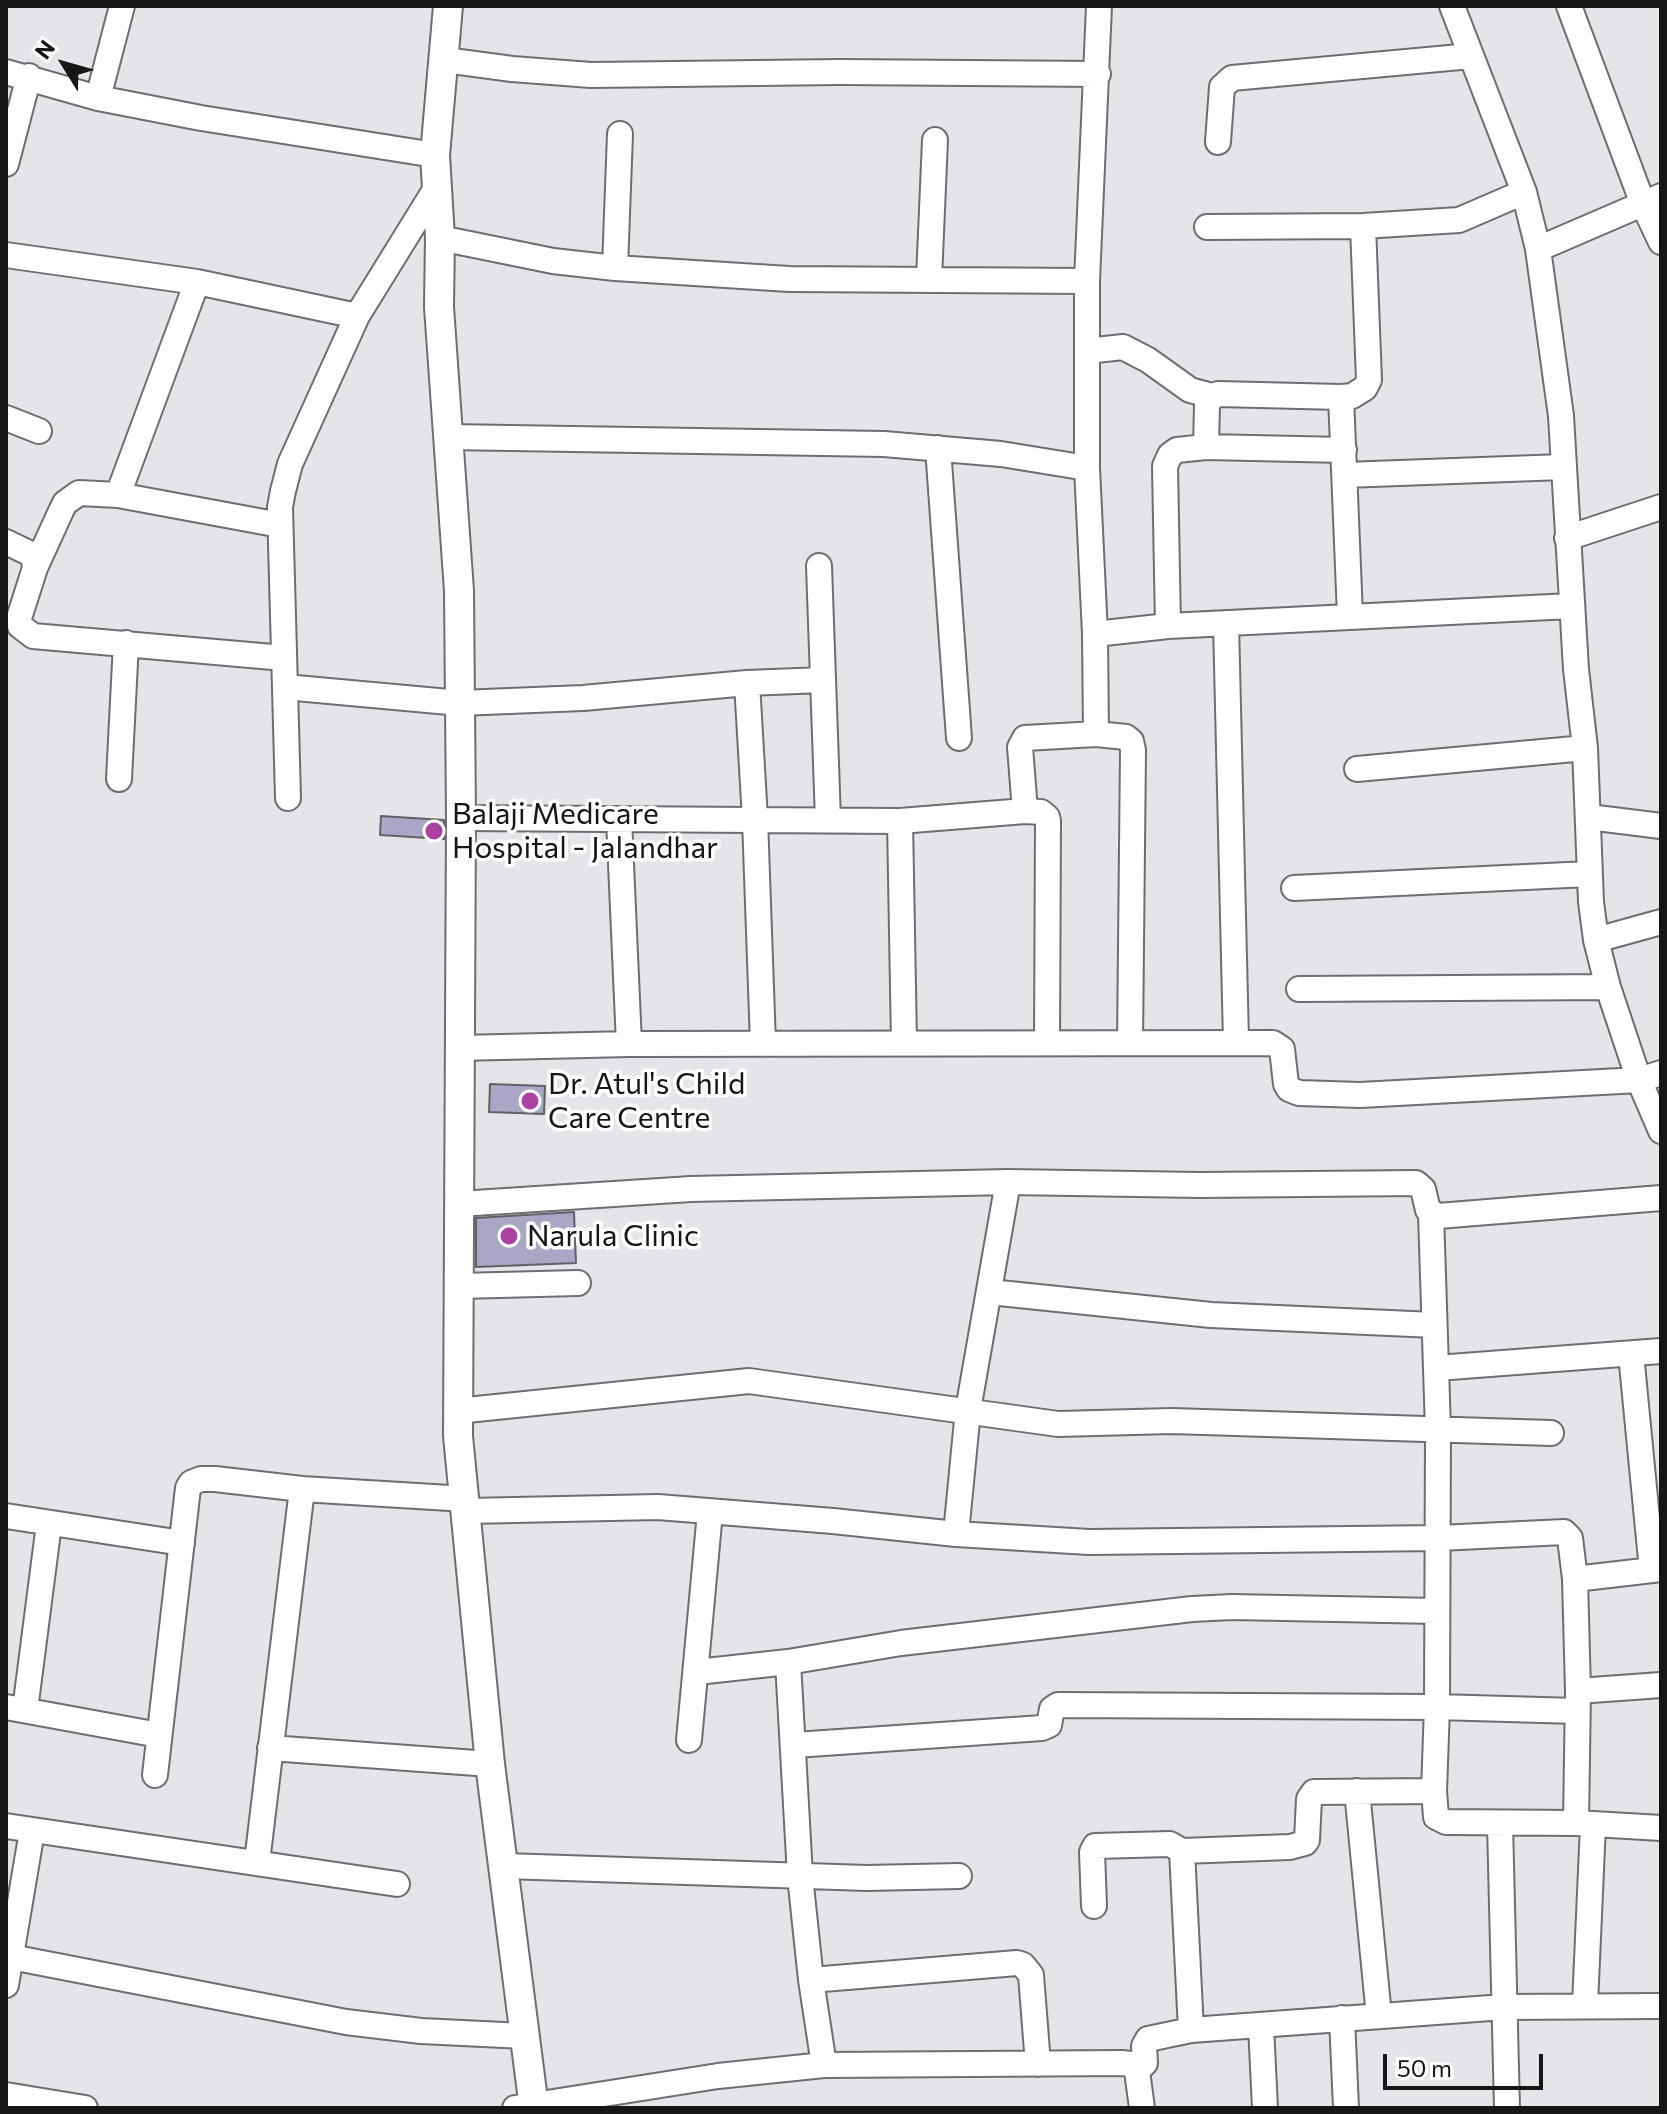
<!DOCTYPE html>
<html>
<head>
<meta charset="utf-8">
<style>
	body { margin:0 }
	#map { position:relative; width:1667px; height:2114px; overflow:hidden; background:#e5e4e9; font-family:Commissioner,sans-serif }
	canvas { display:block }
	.frame { position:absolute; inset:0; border:8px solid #161617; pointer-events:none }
	.north { position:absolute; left:24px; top:24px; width:80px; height:80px; -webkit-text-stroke:6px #fff; paint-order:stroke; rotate:307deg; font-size:22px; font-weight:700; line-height:32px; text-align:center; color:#161617 }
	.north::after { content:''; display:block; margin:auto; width:28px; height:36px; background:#161617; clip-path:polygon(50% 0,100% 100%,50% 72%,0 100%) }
	.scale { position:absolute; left:1383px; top:2054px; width:160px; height:36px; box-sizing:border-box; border:4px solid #161617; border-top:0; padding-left:10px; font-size:24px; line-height:28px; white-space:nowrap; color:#161617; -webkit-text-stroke:6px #fff; paint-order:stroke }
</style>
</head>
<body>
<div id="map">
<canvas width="1667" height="2114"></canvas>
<div class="frame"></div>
<div class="north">N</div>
<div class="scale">50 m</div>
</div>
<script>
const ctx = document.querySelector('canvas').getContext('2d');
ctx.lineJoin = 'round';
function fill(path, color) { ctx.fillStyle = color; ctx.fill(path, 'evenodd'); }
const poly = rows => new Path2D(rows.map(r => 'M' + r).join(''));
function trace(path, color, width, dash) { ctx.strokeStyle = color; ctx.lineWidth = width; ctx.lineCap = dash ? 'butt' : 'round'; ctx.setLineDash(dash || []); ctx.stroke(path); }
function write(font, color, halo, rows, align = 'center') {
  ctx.font = font + ' Commissioner,sans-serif'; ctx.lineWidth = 7; ctx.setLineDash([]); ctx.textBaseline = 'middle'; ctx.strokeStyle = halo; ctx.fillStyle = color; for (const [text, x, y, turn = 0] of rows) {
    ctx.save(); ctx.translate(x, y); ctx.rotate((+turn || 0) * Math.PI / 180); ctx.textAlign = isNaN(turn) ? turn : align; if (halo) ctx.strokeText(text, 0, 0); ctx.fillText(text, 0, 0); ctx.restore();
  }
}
const building = poly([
	[381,816,444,820,444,839,380,835,381,816],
	[490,1084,545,1086,544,1114,489,1112,490,1084],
	[574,1212,576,1263,476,1267,476,1218,574,1212]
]);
fill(building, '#a9a7c5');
trace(building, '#616064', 2);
const minor = poly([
	[1452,6,1524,192,1538,249,1561,416,1576,669,1585,748,1591,902,1596,940,1608,987,1639,1080,1661,1131],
	[1569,6,1643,204,1661,242],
	[445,60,512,69,591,75,840,72,1098,74],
	[6,72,98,98,201,118,435,155],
	[98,98,122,6],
	[1218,142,1222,87,1232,78,1471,56],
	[6,164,29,76],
	[1207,227,1363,226,1459,220,1524,192],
	[440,238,553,261,615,268,789,279,1087,281],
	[1538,249,1661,196],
	[6,255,197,282,357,316],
	[615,268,620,134],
	[929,279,935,140],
	[1087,351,1123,347,1148,360,1190,390,1212,396],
	[1341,397,1350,616],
	[6,418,39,431],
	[448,437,884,444,1001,454,1087,468],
	[1206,447,1207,405,1212,396,1218,394,1341,397,1352,396,1365,388,1369,380,1363,226],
	[938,448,959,738],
	[1345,475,1563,467],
	[118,495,197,282],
	[1567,538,1661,507],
	[6,542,31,554,34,561,35,568,19,618,20,626,33,636,284,658],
	[819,566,828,820],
	[35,568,61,511,65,503,79,493,118,495,280,525],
	[1226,623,1236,1041],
	[1168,626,1165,466,1170,455,1177,450,1206,447,1344,450],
	[1095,634,1168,626,1571,606],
	[747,683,755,819,763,1044],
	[285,687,460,703,583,698,747,683,823,680],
	[1096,734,1095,634,1087,468,1087,281,1099,6],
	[1357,769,1585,748],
	[119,779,126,643],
	[288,798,280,507,283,491,290,464,357,316,438,185],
	[1025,811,1020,747,1025,738,1096,734,1126,737,1131,741,1133,750,1130,1043],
	[1589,817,1661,826],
	[461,818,900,821,1025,811,1041,812,1047,817,1048,821,1047,1042],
	[619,819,629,1044],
	[900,821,904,1043],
	[1294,888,1589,874],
	[1596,940,1661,922],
	[1299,989,1608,987],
	[459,1048,629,1044,1273,1043,1282,1049,1286,1084,1289,1089,1299,1093,1360,1095,1639,1080,1661,1073],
	[459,1204,691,1189,1008,1182,1200,1185,1416,1183,1423,1189,1428,1210,1438,1216,1661,1198],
	[1431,1214,1438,1430,1437,1707,1434,1791,1436,1817,1446,1822,1576,1823,1661,1828],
	[459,1286,578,1283],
	[990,1292,1211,1315,1434,1325],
	[1631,1354,1652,1570],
	[1437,1368,1661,1351],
	[457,1411,749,1381,1058,1424,1172,1421,1551,1433],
	[467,1511,658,1507,833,1521,956,1534,1089,1542,1439,1538,1564,1532,1570,1538,1575,1579,1578,1691,1576,1823],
	[6,1516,182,1543],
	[956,1534,968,1410,1008,1182],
	[1575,1579,1661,1569],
	[788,1662,800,1876,811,1980,824,2065],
	[697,1672,788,1662,901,1643,1192,1609,1232,1607,1437,1611],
	[1578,1691,1661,1685],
	[6,1707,159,1735],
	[25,1710,49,1524],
	[689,1740,710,1512],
	[795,1745,1042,1728,1049,1725,1052,1709,1058,1705,1437,1707,1577,1711],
	[270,1748,490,1764],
	[155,1775,188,1488,191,1483,201,1479,215,1479,302,1489,466,1499],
	[1357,1791,1379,2016],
	[1500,1824,1507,2108],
	[6,1826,397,1884],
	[1182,1851,1290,1847,1305,1843,1307,1840,1309,1799,1314,1792,1434,1791],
	[257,1862,302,1489],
	[505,1866,867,1878,959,1876],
	[1094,1906,1092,1852,1095,1846,1170,1844,1182,1851,1191,2030],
	[11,1957,346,2022,421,2031,524,2036],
	[811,1980,1017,1963,1023,1965,1031,1975,1038,2064],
	[6,1985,32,1831],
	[1585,2005,1593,1825],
	[1342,2018,1346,2108],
	[1261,2026,1265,2108],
	[1137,2071,1145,2063,1144,2046,1148,2039,1191,2030,1504,2007,1661,2006],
	[6,2095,85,2108],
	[515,2108,718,2076,824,2065,1122,2063,1131,2064,1137,2071,1142,2108]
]);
const tertiary = poly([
	[448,6,435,155,440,238,439,307,459,591,461,818,458,1436,490,1764,534,2108]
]);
trace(minor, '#6e6e72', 28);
trace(tertiary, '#6e6e72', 32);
trace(minor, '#fff', 24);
trace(tertiary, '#fff', 28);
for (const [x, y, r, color] of [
	[434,831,10,"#aa41a3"],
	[530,1101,10,"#aa41a3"],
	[509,1236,10,"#aa41a3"]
]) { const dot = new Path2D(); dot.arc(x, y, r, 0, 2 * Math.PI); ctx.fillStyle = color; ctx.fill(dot); trace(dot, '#fff', 3); }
write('30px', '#161617', '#fff', [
	["Balaji Medicare",452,814],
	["Hospital - Jalandhar",452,848],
	["Dr. Atul's Child",548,1084],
	["Care Centre",548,1118],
	["Narula Clinic",527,1236]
], 'left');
</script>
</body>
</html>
